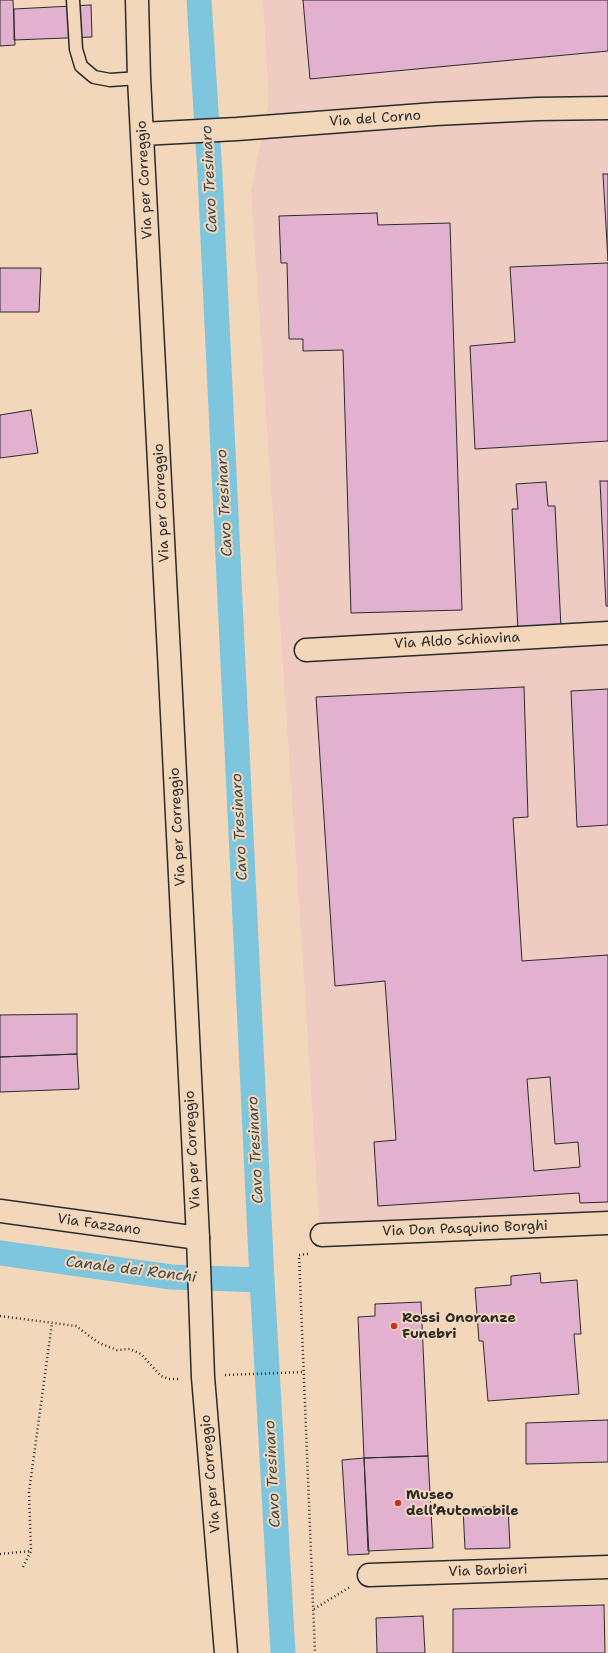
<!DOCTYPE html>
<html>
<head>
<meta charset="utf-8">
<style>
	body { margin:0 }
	canvas { display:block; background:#f3d7ba }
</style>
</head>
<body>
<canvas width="608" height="1653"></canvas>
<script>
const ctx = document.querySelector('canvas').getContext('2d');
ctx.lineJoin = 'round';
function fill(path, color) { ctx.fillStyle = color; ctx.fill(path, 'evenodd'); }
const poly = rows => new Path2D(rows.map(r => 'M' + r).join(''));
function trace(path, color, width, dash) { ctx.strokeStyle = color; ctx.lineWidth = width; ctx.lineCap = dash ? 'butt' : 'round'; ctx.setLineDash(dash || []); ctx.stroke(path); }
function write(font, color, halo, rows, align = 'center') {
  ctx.font = font + ' "Shantell Sans",sans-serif'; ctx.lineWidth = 4; ctx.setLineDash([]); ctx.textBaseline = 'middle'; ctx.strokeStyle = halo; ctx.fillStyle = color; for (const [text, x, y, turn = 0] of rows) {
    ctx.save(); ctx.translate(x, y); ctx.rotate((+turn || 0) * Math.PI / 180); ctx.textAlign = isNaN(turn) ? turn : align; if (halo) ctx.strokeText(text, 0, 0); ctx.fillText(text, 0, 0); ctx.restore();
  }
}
fill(poly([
	[263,0,608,0,608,1228,320,1235,304,977,251,191,269,100]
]), '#eeccc1');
trace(poly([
	[199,0,210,175,262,1280,283,1653],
	[0,1253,171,1277,262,1280]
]), '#7ec6de', 25);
const building = poly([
	[0,0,13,0,15,45,0,46,0,0],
	[303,0,608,0,608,51,310,79,303,0],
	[91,5,92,37,14,40,14,9,91,5],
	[603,174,608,174,608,261,603,174],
	[377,213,378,225,450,223,462,610,351,613,343,350,303,351,303,339,289,339,287,263,281,263,279,216,377,213],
	[608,263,608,441,475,449,470,346,515,342,510,267,608,263],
	[0,268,41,268,39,312,0,312,0,268],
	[31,410,38,453,0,458,0,415,31,410],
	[600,481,608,481,608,606,606,606,600,481],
	[546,482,548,506,555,506,561,628,518,631,512,509,518,509,516,484,546,482],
	[524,687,528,817,513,818,522,961,608,955,608,1202,580,1203,579,1193,378,1206,374,1142,396,1140,385,981,335,986,316,697,524,687],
	[550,1077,555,1144,578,1142,580,1167,534,1171,527,1079,550,1077],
	[608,689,608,825,577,827,571,691,608,689],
	[77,1014,77,1054,0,1057,0,1015,77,1014],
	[77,1054,79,1089,0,1092,0,1057,77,1054],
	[540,1273,541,1283,577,1280,581,1334,574,1334,579,1394,488,1401,483,1341,479,1341,475,1288,511,1285,511,1276,540,1273],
	[421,1302,428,1456,364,1458,358,1317,375,1316,375,1304,421,1302],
	[608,1420,608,1462,526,1464,526,1423,608,1420],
	[428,1456,433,1548,368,1551,364,1458,428,1456],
	[364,1458,369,1554,348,1555,342,1460,364,1458],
	[508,1506,510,1548,465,1549,463,1508,508,1506],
	[604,1605,605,1653,453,1653,453,1609,604,1605],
	[423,1616,425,1653,377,1653,376,1618,423,1616]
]);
fill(building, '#e2b1d0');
trace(building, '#2b2b2b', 1);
const service = poly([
	[73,0,76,49,81,66,94,77,110,80,139,78]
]);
const minor = poly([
	[306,650,608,633],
	[0,1211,198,1238],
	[322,1235,608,1223],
	[369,1575,608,1567]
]);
const tertiary = poly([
	[137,0,139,78,170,674,198,1238,203,1377,226,1653],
	[142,134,237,129,435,114,537,109,608,108]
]);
trace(service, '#2b2b2b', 15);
trace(minor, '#2b2b2b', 25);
trace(tertiary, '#2b2b2b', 25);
trace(poly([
	[308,1254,299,1255,315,1653],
	[0,1316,76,1326,99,1343,117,1350,130,1349,141,1354,161,1376,169,1379,180,1379],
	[225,1375,304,1372],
	[0,1554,31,1551],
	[23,1567,31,1551,29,1492,52,1323],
	[314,1609,350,1587]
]), '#2b2b2b', 2.5, [1, 3]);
trace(service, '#f3d7ba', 12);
trace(minor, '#f3d7ba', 22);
trace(tertiary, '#f3d7ba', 22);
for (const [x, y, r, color] of [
	[394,1326,4,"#c8321e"],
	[398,1503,4,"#c8321e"]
]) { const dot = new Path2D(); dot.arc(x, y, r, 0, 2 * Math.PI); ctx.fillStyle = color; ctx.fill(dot); trace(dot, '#f3d7ba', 1.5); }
write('14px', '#2b2b2b', '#f3d7ba', [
	["Via del Corno",375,119,-4],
	["Via per Correggio",145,180,-93],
	["Via per Correggio",162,503,-93],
	["Via Aldo Schiavina",457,641,-3],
	["Via per Correggio",178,827,-93],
	["Via per Correggio",193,1150,-93],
	["Via Fazzano",99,1225,8],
	["Via Don Pasquino Borghi",465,1229,-2],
	["Via per Correggio",211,1474,-95],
	["Via Barbieri",488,1571,-2]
]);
write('bold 14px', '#2b2b2b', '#f3d7ba', [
	["Rossi Onoranze",402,1318],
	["Funebri",402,1334],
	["Museo",406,1495],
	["dell’Automobile",406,1511]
], 'left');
write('italic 15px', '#3c4a4f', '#f3d7ba', [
	["Cavo Tresinaro",210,179,-93],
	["Cavo Tresinaro",225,503,-93],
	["Cavo Tresinaro",240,827,-93],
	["Cavo Tresinaro",256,1150,-93],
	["Canale dei Ronchi",131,1270,7],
	["Cavo Tresinaro",273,1474,-93]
]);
</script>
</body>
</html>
